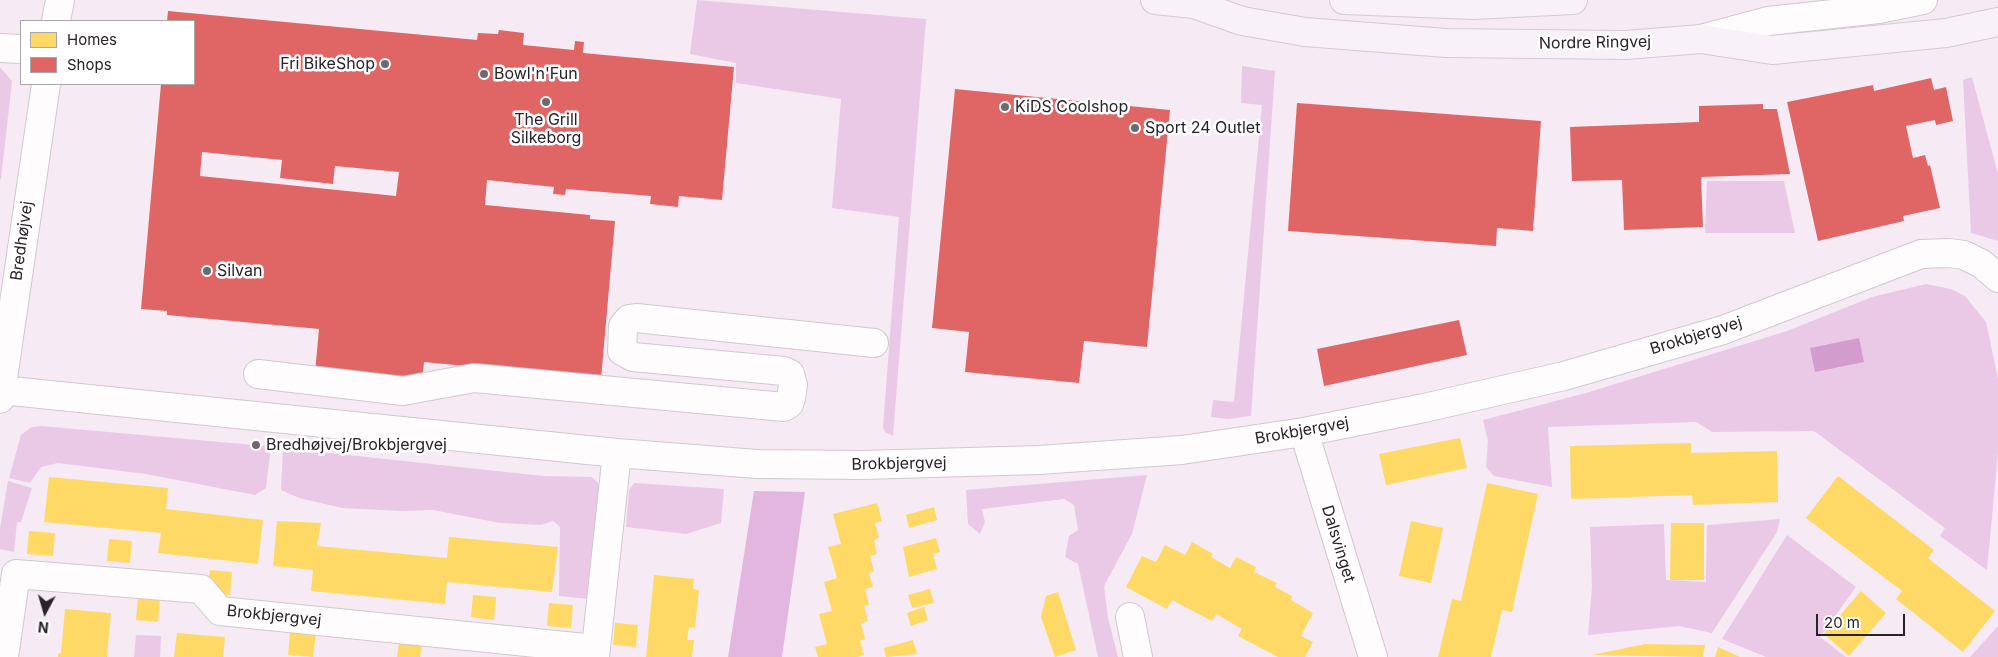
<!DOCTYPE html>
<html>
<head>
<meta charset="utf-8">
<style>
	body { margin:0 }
	#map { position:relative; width:1998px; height:657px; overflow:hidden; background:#f6ebf4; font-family:Inter,sans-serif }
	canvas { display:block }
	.legend { position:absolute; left:20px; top:20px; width:175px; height:65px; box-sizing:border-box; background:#fff; border:1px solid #a9a7a9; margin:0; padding:6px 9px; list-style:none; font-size:15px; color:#292228 }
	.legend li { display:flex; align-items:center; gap:10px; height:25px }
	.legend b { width:25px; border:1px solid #a9a7a9 }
	.north { position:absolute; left:20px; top:587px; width:50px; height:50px; -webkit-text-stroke:4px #fff; paint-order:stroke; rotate:186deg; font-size:14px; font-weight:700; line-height:20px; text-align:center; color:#292228 }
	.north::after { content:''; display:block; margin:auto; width:18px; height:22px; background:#292228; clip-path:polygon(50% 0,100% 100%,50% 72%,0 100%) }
	.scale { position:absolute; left:1816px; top:614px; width:89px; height:22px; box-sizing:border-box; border:2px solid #292228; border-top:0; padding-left:6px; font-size:15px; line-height:18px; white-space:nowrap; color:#292228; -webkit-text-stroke:4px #fff; paint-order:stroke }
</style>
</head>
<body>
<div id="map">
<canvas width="1998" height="657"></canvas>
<ul class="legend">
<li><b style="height:14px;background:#ffd966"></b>Homes</li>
<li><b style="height:14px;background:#e06666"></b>Shops</li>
</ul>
<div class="north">N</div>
<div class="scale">20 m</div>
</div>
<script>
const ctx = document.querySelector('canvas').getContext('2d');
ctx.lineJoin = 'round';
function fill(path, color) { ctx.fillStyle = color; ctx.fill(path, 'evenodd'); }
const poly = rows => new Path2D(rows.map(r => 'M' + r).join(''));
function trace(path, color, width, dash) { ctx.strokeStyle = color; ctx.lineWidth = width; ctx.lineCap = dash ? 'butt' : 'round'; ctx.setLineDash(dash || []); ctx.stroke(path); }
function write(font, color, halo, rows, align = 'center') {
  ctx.font = font + ' Inter,sans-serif'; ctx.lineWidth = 5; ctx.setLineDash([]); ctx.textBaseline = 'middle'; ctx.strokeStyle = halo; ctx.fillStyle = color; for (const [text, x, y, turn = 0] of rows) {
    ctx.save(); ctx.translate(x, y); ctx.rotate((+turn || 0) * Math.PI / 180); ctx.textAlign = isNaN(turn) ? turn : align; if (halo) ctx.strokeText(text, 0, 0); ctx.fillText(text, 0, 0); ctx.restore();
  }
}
fill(poly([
	[697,0,926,19,893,436,885,432,883,427,899,217,832,208,841,99,736,83,736,63,690,54],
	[1242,66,1275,71,1251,416,1228,419,1211,417,1213,400,1234,402,1262,105,1241,103],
	[0,67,12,81,1,179,0,179],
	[1972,77,1998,174,1998,241,1971,233,1963,80],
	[1707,181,1784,181,1795,233,1705,233],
	[1926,284,1951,289,1965,296,1986,322,1998,379,1998,453,1987,570,1940,536,1945,528,1814,431,1712,432,1696,422,1548,427,1552,487,1494,476,1486,467,1488,441,1483,420,1586,393,1787,331,1872,297],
	[41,426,265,446,270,454,266,488,255,495,146,474,58,463,41,467,30,483,9,478,21,435,32,427],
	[283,448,543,476,592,477,599,484,588,599,559,596,560,527,553,521,541,525,500,523,433,510,402,511,342,508,299,498,281,490],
	[1147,475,1132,534,1104,586,1108,618,1118,657,1098,657,1078,564,1065,557,1069,536,1078,530,1074,505,1064,499,982,509,985,522,980,534,968,524,966,490],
	[8,481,32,488,21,522,17,522,14,552,0,549,0,529],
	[634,483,724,489,721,523,686,534,626,527,629,490],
	[1780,519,1777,532,1712,633,1679,626,1588,635,1592,587,1590,527,1664,524,1666,580,1706,582,1707,525],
	[1787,535,1856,587,1820,637,1846,657,1766,657,1722,639],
	[1998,626,1998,657,1970,657],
	[136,635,161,636,160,657,134,657]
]), '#eac9e6');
fill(poly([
	[754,491,805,492,782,657,728,657]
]), '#e3b6df');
fill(poly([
	[1859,338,1864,362,1815,372,1810,348]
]), '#d29dcd');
fill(poly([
	[1460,438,1467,468,1386,485,1379,454],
	[1691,443,1691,453,1777,451,1778,502,1693,505,1692,495,1571,499,1570,446],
	[1838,476,1934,550,1928,558,1995,611,1963,652,1896,599,1902,591,1806,518],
	[49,477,168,488,166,509,263,520,258,564,158,553,161,533,44,522],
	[1487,483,1538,494,1512,612,1502,610,1491,657,1438,657,1452,599,1461,601],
	[877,503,882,521,875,523,879,538,874,540,877,554,870,556,874,571,869,573,873,587,865,589,869,605,864,606,868,621,861,623,865,639,860,641,864,655,857,657,818,657,815,647,827,644,819,614,832,611,824,582,837,578,828,547,841,544,833,514],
	[934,507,937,520,909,528,906,515],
	[277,521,321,523,317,546,447,558,449,537,558,547,552,592,447,582,445,604,311,591,313,570,273,566],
	[1411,521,1443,528,1431,583,1399,576],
	[1671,523,1704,523,1704,580,1670,580],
	[29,531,55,533,53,556,27,554],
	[936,538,940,552,933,554,937,569,909,577,903,547],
	[109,539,132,541,130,563,107,561],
	[1192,542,1213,554,1211,557,1230,568,1236,557,1256,567,1254,572,1277,583,1275,587,1292,596,1291,600,1313,613,1301,636,1313,642,1305,657,1278,657,1238,636,1242,629,1216,614,1212,621,1172,600,1167,609,1126,587,1142,556,1156,562,1165,545,1185,555],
	[210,570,232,572,230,595,207,593],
	[654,575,694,579,693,589,699,590,695,628,689,627,687,640,694,640,692,657,646,657],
	[930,589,934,603,912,608,908,595],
	[1861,591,1886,613,1849,656,1824,634],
	[1058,592,1076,650,1055,657,1041,617,1046,596],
	[473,595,496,597,494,620,471,617],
	[138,597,160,599,158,622,136,620],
	[549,603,573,605,571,628,547,626],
	[924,607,928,620,911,626,907,613],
	[65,609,111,613,107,657,58,657,58,654,61,653],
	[615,623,638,625,636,647,613,645],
	[290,632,316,634,313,657,288,655],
	[177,633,225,637,223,657,174,657],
	[913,640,917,654,886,657,884,648],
	[399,643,422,645,420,657,397,657],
	[1645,644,1705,645,1703,657,1592,655],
	[1718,647,1740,657,1715,657]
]), '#ffd966');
fill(poly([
	[168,11,477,40,478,33,498,34,499,30,524,33,523,45,574,50,575,41,584,42,583,53,734,67,722,200,679,196,678,207,650,204,651,196,566,189,565,195,553,194,554,187,487,180,485,205,590,215,590,219,615,221,601,379,424,362,422,383,315,373,319,329,167,315,167,311,141,309,161,84,194,84,194,21,167,21],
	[202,152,282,160,280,178,333,184,335,166,399,172,396,196,200,176],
	[1931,78,1934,90,1946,87,1953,121,1936,125,1935,120,1906,126,1913,158,1925,155,1928,166,1930,165,1940,208,1903,216,1904,221,1818,241,1787,102,1873,85,1874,91],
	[955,89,1170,110,1147,347,1084,341,1079,383,965,372,969,332,932,328],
	[1297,103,1541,121,1533,231,1497,228,1496,246,1288,231],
	[1763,104,1763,109,1777,109,1790,174,1701,177,1703,227,1624,230,1622,180,1572,181,1570,127,1699,122,1699,106],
	[1459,320,1467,355,1324,386,1317,349]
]), '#e06666');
const minor = poly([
	[56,21,60,0],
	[1701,39,1768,21,1879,9,1923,0],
	[0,48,21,49],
	[258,374,403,391,474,378,784,407,789,404,791,398,793,385,790,374,784,371,633,357,622,351,623,326,629,319,636,318,874,343],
	[1,390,617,453,757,464,863,465,1039,460,1182,450,1304,432,1424,408,1564,376,1723,330,1921,254,1949,253,1964,255,1982,264,1998,278],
	[0,399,46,84],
	[1304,432,1373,657],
	[1130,617,1138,657],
	[4,657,16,574,201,589,220,611,595,649],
	[595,657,617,453]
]);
const major = poly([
	[1155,0,1194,4,1242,21,1305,32,1446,43,1626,45,1701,39,1772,50,1946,33,1998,22],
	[1344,0,1473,5,1573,0]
]);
trace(minor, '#d0c9cf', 30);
trace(major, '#d1ccd0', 30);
trace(minor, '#fefcfd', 28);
trace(major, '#f8f1f7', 28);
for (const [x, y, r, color] of [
	[385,64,5,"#71686f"],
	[484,74,5,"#71686f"],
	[546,102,5,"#71686f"],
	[1005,107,5,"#71686f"],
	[1135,128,5,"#71686f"],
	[207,271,5,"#71686f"],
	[256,445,5,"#71686f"]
]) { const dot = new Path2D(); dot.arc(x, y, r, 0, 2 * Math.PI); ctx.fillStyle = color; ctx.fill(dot); trace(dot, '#fff', 2); }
write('16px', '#292228', '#fff', [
	["Nordre Ringvej",1595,43,-1],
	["Bredhøjvej",22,241,-82],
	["Brokbjergvej",1696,336,-17],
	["Brokbjergvej",1302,431,-10],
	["Brokbjergvej",899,464,-1],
	["Dalsvinget",1338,544,73],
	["Brokbjergvej",274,616,6]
]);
write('16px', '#292228', '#fff', [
	["Fri BikeShop",375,64,"right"],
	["Bowl'n'Fun",494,74],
	["KiDS Coolshop",1015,107],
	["The Grill",546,120,"center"],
	["Silkeborg",546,138,"center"],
	["Sport 24 Outlet",1145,128],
	["Silvan",217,271],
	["Bredhøjvej/Brokbjergvej",266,445]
], 'left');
</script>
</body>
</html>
